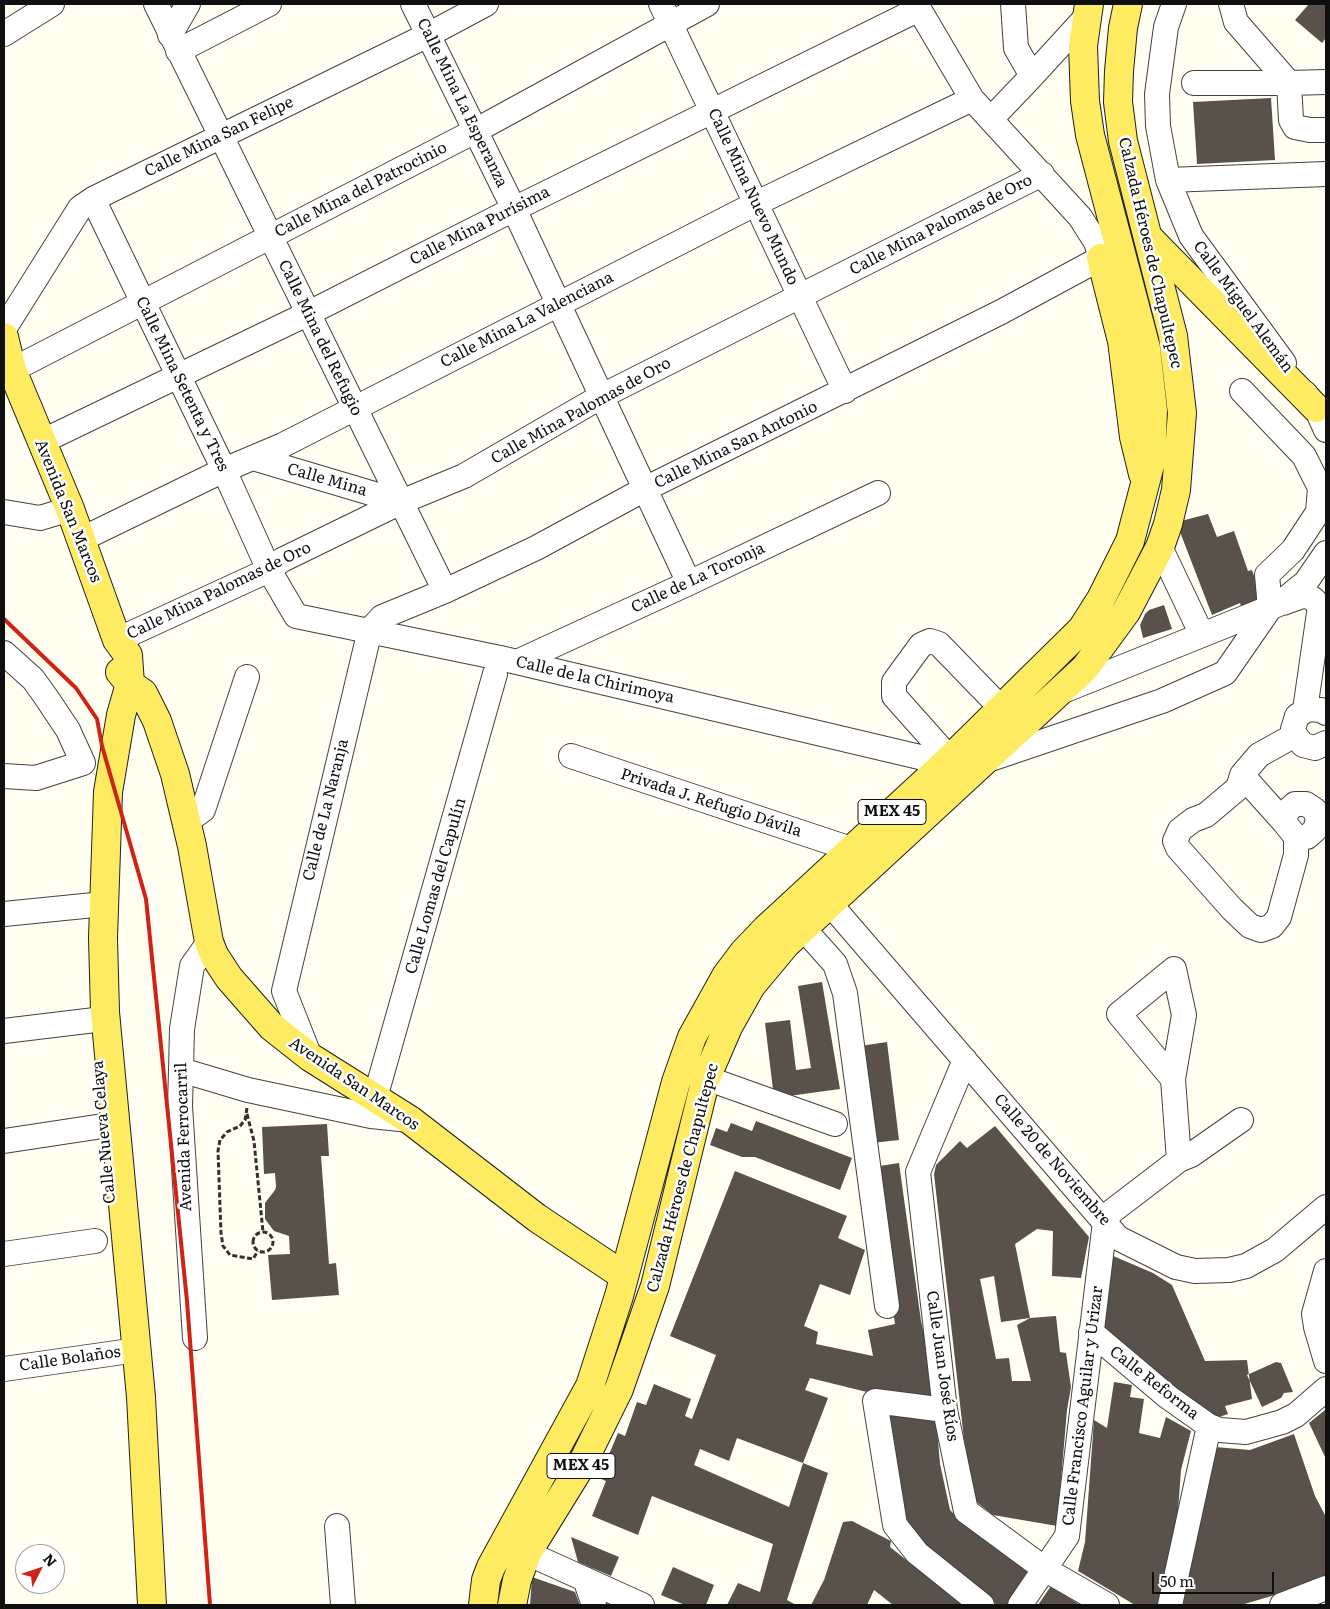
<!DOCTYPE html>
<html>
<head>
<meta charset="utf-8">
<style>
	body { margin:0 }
	#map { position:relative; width:1330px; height:1609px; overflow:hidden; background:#fffef1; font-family:Literata,serif }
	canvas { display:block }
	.frame { position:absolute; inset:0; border:5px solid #0f0f0f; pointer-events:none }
	.north { position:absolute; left:15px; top:1544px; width:50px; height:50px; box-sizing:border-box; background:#fff; border:1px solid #9f9f9f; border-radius:50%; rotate:49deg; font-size:14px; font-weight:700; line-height:20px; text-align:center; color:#0f0f0f }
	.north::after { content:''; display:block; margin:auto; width:18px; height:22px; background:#cf2317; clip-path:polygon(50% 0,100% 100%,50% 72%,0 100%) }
	.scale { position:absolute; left:1152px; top:1572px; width:122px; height:22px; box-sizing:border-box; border:2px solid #0f0f0f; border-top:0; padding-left:6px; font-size:15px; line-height:18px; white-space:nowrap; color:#0f0f0f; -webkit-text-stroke:4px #fff; paint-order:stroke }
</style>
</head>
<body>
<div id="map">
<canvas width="1330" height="1609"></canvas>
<div class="frame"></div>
<div class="north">N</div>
<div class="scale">50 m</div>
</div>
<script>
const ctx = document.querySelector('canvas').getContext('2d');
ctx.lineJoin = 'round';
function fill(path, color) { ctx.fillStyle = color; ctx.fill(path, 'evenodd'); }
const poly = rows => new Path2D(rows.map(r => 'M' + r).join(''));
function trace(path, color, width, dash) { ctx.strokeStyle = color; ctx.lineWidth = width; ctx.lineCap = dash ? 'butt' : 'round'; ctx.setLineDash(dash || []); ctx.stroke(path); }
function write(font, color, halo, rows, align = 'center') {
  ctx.font = font + ' Literata,serif'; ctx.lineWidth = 5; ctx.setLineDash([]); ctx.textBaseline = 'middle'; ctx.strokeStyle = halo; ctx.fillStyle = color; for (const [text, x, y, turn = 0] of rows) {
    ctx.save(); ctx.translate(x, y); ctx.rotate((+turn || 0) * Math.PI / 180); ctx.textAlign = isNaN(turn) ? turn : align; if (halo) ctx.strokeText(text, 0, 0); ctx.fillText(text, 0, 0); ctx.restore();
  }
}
fill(poly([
	[1309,4,1326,4,1326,38,1322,43,1295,20],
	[1271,98,1275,160,1197,164,1193,102],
	[1208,514,1217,537,1234,531,1248,571,1252,570,1263,602,1242,610,1240,603,1212,615,1180,532,1181,521],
	[1164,605,1172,629,1143,638,1140,625,1145,614,1149,610],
	[822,982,840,1089,774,1098,765,1023,790,1020,796,1070,811,1068,798,986],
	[887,1042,899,1140,872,1143,860,1046],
	[756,1121,852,1158,840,1190,755,1157,742,1157,710,1145,716,1128,727,1132,731,1123,752,1131],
	[327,1124,329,1156,321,1156,329,1264,336,1263,339,1295,272,1300,268,1255,290,1254,289,1236,274,1231,265,1219,265,1203,275,1190,276,1187,275,1173,264,1174,262,1127],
	[995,1126,1089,1237,1081,1278,1052,1276,1053,1231,1037,1229,1015,1244,1030,1318,1056,1316,1060,1352,1066,1353,1071,1387,1067,1410,1057,1526,993,1515,974,1500,966,1457,934,1174,936,1165,960,1141,967,1148],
	[994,1276,1001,1322,1030,1318,1017,1325,1031,1381,1012,1381,1009,1358,996,1359,980,1279],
	[899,1163,921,1321,939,1399,875,1394,810,1378,805,1390,828,1398,803,1463,737,1438,729,1461,700,1449,694,1465,789,1507,803,1463,828,1473,787,1600,796,1605,727,1605,738,1583,760,1592,773,1544,652,1496,638,1535,592,1516,606,1481,599,1478,618,1433,625,1436,637,1402,646,1405,654,1384,691,1399,685,1416,692,1419,716,1355,670,1336,735,1171,847,1216,838,1238,865,1250,850,1295,820,1284,804,1326,818,1332,816,1344,873,1356,868,1330,895,1324,873,1167],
	[1111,1255,1153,1273,1172,1285,1205,1361,1247,1360,1252,1399,1225,1406,1228,1414,1213,1419,1106,1336,1102,1310],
	[1276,1362,1281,1363,1293,1392,1284,1393,1281,1398,1262,1407,1247,1375],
	[1114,1382,1132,1385,1130,1397,1144,1399,1139,1433,1160,1438,1166,1417,1191,1431,1181,1470,1178,1512,1160,1605,1135,1605,1078,1571,1085,1542,1094,1420,1107,1428],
	[1325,1410,1326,1411,1326,1459,1309,1423],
	[887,1412,936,1416,940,1464,950,1510,965,1525,1032,1574,1011,1605,997,1605,938,1559,906,1525],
	[1294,1434,1315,1496,1326,1517,1326,1580,1241,1605,1180,1605,1215,1447,1250,1450],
	[852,1521,891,1541,890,1547,963,1605,893,1605,874,1590,867,1605,811,1605,824,1580,843,1522],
	[571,1537,619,1557,611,1576,578,1562],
	[673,1567,714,1585,706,1605,685,1605,661,1595],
	[532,1577,575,1592,580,1605,530,1605],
	[1051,1586,1080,1605,1038,1605]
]), '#59524a');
const minor = poly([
	[156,4,445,591],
	[413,4,514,209,689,583],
	[661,4,845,391],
	[1013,4,1016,48,1032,76,1088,15],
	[1174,4,1166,27,1157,94,1158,126,1168,180,1191,236,1284,363],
	[1231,4,1236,22,1289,83,1326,82],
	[4,34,52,4],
	[170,35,188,4],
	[178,51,269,4],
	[1194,83,1289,83,1291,120,1295,127,1310,130,1326,130],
	[991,119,1032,76],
	[1168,180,1326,174],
	[93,199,224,470,269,570,296,616,500,658,945,763],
	[4,329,80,208,93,199,428,35,486,4],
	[12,370,475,131,707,4],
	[1305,393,1316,408,1326,430],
	[41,442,307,314,514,209,919,9],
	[253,458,401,502],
	[4,512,40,518,70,509],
	[82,539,224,470,283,445,757,203,972,99],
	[1160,547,1202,635],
	[1283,603,1305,595,1313,599,1320,606,1305,710],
	[117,640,269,570,282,560,401,502,464,476,602,396,1042,174],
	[4,653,33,679,46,697,68,730,83,763,36,778,4,776],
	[517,662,689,583,878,493],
	[1063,691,1279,604,1306,582,1326,553],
	[1326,713,1321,710,1308,709,1297,716,1293,729,1295,735,1303,745,1315,748,1326,743],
	[1295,735,1259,755,1242,775,1238,788,1206,815,1193,820,1180,830,1175,841,1178,848,1232,909,1250,926,1261,930,1272,926,1279,917,1296,855,1296,837,1284,822,1287,811,1295,804,1306,804,1315,810,1318,820,1315,830,1307,837,1296,837],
	[571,756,851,849],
	[950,759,894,696,894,682,921,645,930,641,939,644,1002,709],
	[988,760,1162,701,1225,673,1270,608,1267,575,1293,550,1318,512,1320,488,1304,456,1242,391],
	[1242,775,1284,822],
	[186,822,203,810,247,677],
	[831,905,1118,1238,1176,1267,1195,1271,1229,1270,1246,1266,1275,1250,1326,1207],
	[4,914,104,904],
	[803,928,835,964,845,993,887,1306],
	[4,1031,95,1020],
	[310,1057,284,991,370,630,382,617,445,591,536,548,645,489,1001,312,1101,258,1096,242,1080,217,972,99,916,4],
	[965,1060,918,1172,945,1410,966,1511,1046,1570,1107,1605],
	[181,1070,248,1090,371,1116,410,1120],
	[706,1078,835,1124],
	[1173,1079,1184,1015,1174,969,1119,1014,1173,1079,1179,1160],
	[375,1098,495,674],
	[4,1141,103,1126],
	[4,1254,95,1241],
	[1326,1271,1314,1314,1316,1327,1326,1361],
	[1091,1332,1168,1397,1209,1426,1220,1430,1246,1432,1282,1422,1296,1415,1326,1389],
	[195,1338,180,1106,181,1070,182,1029,192,966,209,942],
	[4,1369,137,1350],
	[945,1410,875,1401,895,1525,917,1553,982,1605],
	[337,1526,343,1605],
	[527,1553,642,1605],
	[585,1579,594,1605],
	[1020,1605,1067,1536,1105,1222,1111,1212,1179,1160,1191,1155,1241,1120],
	[1170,1605,1209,1426],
	[1282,1605,1326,1588]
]);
const major = poly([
	[1149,238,1316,408],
	[1101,258,1122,341,1134,437,1143,474],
	[4,337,12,370,70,509,117,640,128,655,130,684,121,715,108,792,103,938,105,1012,141,1397,152,1605],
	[120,672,130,684,143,693,157,721,175,774,192,846,209,942,214,955,229,978,272,1027,310,1057,410,1120,537,1218,624,1276],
	[483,1605,486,1580,491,1567,590,1386,619,1296,676,1082,692,1037,726,976,744,952,766,929,950,759,1082,629,1101,599,1130,541,1151,461,1153,410,1146,348,1090,135,1085,101,1083,46,1089,4],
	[512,1605,517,1580,527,1553,582,1464,619,1389,655,1286,706,1078,728,1027,751,986,786,944,1085,668,1126,612,1160,547,1168,524,1176,490,1182,413,1173,336,1123,141,1118,102,1119,71,1123,28,1128,4]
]);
trace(minor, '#424242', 26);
trace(major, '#202020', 30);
trace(poly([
	[247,1108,245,1120,240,1126,227,1132,220,1140,218,1151,221,1233,223,1246,230,1255,253,1259,258,1251],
	[247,1114,254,1141,263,1232],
	'253 1242a10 10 0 1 1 20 0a10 10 0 1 1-20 0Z'
]), '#313131', 3, [5, 2.5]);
trace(minor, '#fff', 24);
trace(major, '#ffeb61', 28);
trace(poly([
	[4,619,76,688,97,719,102,746,146,899,187,1301,210,1605]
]), '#cf2317', 4);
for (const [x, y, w] of [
	[892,812,68],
	[581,1466,68]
]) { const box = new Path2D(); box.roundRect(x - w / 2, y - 12.5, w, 25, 4); ctx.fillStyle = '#fff'; ctx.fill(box); trace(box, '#0f0f0f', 1); }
write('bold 15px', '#0f0f0f', null, [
	["MEX 45",892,812],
	["MEX 45",581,1466]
]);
write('16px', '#0f0f0f', '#fff', [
	["Calle Mina La Esperanza",462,103,64],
	["Calle Mina San Felipe",219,137,-26],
	["Calle Mina del Patrocinio",361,190,-27],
	["Calle Mina Nuevo Mundo",753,197,65],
	["Calle Mina Palomas de Oro",941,225,-27],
	["Calle Mina Purísima",480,226,-27],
	["Calzada Héroes de Chapultepec",1150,253,77],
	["Calle Miguel Alemán",1243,307,54],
	["Calle Mina La Valenciana",527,320,-27],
	["Calle Mina del Refugio",320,338,64],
	["Calle Mina Setenta y Tres",182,384,64],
	["Calle Mina Palomas de Oro",581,411,-29],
	["Calle Mina San Antonio",736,445,-26],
	["Calle Mina",327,480,16],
	["Avenida San Marcos",68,511,68],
	["Calle de La Toronja",698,578,-25],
	["Calle Mina Palomas de Oro",219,591,-26],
	["Calle de la Chirimoya",595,680,13],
	["Privada J. Refugio Dávila",711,803,18],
	["Calle de La Naranja",326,810,-76],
	["Calle Lomas del Capulín",436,886,-74],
	["Avenida San Marcos",354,1084,34],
	["Calle Nueva Celaya",104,1132,-95],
	["Avenida Ferrocarril",184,1137,-92],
	["Calle 20 de Noviembre",1052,1160,49],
	["Calzada Héroes de Chapultepec",683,1178,-75],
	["Calle Bolaños",70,1359,-8],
	["Calle Juan José Ríos",942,1366,82],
	["Calle Reforma",1154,1383,38],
	["Calle Francisco Aguilar y Urizar",1083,1406,-83]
]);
</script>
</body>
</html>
